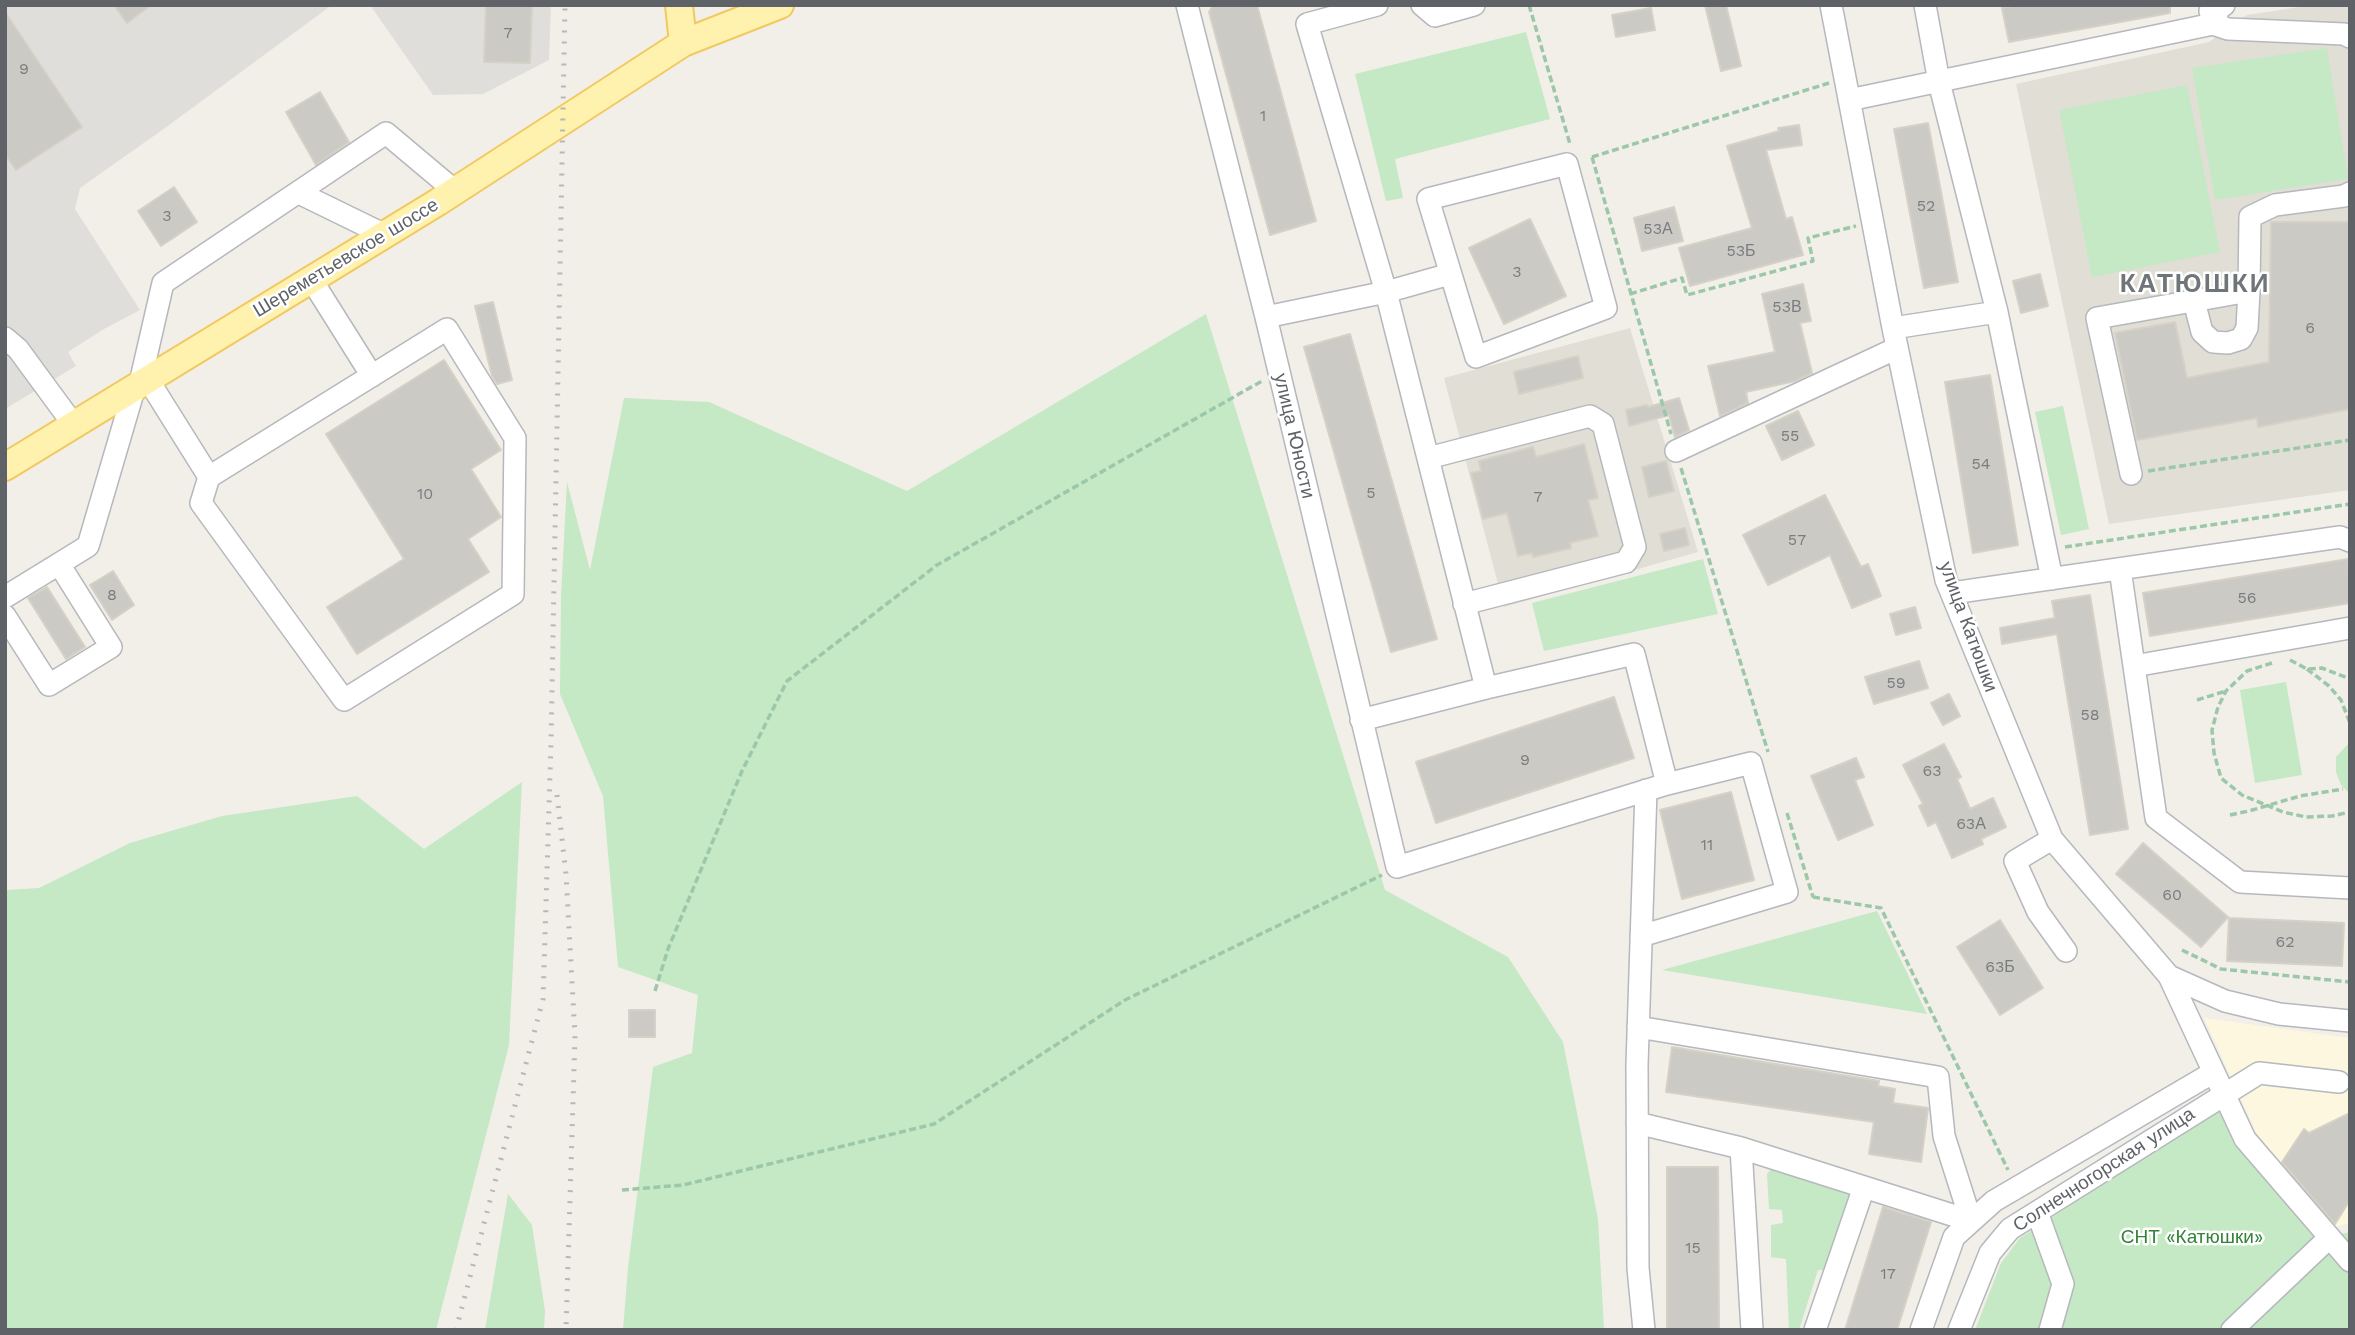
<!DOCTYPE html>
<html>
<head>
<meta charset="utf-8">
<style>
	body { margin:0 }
	#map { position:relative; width:2355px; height:1335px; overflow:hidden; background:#f1efe8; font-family:"Work Sans",sans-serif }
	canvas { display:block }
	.frame { position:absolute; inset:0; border:7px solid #5f6368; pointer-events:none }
</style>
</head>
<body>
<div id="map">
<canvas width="2355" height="1335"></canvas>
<div class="frame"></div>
</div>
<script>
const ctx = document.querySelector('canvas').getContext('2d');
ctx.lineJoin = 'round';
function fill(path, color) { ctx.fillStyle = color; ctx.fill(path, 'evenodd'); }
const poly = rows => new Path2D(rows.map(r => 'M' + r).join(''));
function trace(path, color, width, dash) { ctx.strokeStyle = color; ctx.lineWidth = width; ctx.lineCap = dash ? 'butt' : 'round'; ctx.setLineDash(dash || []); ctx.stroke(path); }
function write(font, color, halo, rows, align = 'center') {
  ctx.font = font + ' "Work Sans",sans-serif'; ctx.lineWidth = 5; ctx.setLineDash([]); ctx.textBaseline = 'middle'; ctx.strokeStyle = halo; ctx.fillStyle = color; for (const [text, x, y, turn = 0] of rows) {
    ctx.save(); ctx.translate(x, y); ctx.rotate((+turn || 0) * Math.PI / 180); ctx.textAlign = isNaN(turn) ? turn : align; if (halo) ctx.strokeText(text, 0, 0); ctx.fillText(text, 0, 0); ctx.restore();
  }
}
fill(poly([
	[2204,1018,2350,1038,2350,1223,2334,1227,2257,1134]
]), '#fef7e0');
fill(poly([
	[5,5,332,5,165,128,80,188,75,209,140,310,104,329,68,352,76,366,5,409],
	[370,5,551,5,549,60,483,94,433,95]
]), '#e0deda');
fill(poly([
	[2312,5,2350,5,2350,490,2109,524,2016,84,2209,42,2247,15],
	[1630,328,1698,552,1504,607,1444,378]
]), '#e1ded6');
fill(poly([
	[1526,32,1550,119,1395,159,1403,198,1386,201,1355,74],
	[2327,48,2348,179,2215,200,2192,68],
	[2187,85,2220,252,2092,277,2059,110],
	[1206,314,1385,890,1508,957,1563,1042,1598,1219,1604,1330,623,1330,628,1268,653,1067,692,1053,698,995,618,967,603,796,560,694,561,596,567,482,590,570,624,398,709,402,907,491],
	[2063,406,2089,529,2061,535,2035,412],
	[1703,559,1718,614,1544,651,1532,603],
	[2286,682,2302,775,2255,783,2240,690],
	[2350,742,2350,794,2341,785,2336,772,2336,757],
	[522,782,509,1045,436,1330,5,1330,5,890,39,888,130,843,222,816,357,796,424,849],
	[1877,911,1927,1014,1662,970],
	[2220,1109,2319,1238,2350,1232,2350,1330,1975,1330,2001,1263,2020,1238],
	[1773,1167,1851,1192,1824,1270,1818,1270,1799,1330,1789,1330,1786,1259,1771,1257,1771,1225,1783,1223,1782,1210,1769,1209,1767,1174],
	[508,1194,532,1225,545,1311,544,1330,485,1330]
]), '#c5e8c5');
const building = poly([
	[114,5,151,5,127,23,114,5],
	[486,5,532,5,530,63,484,62,486,5],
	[1213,5,1257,5,1316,221,1270,235,1209,12,1213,5],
	[1705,5,1726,5,1741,66,1721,71,1705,5],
	[2019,5,2170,5,2170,13,2009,42,2002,8,2019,5],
	[1651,8,1655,30,1616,37,1612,15,1651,8],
	[5,12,82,127,16,170,5,154,5,12],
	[320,92,349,142,316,165,286,112,320,92],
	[1928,123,1958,282,1924,288,1894,129,1928,123],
	[1799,125,1802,145,1766,150,1786,219,1792,217,1803,255,1690,286,1679,248,1752,228,1727,146,1779,131,1778,128,1799,125],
	[174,187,197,222,161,246,138,211,174,187],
	[1674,207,1683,241,1642,251,1634,218,1674,207],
	[1530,219,1566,296,1504,324,1469,248,1530,219],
	[2271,222,2350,222,2350,409,2258,427,2257,418,2137,440,2115,333,2175,322,2187,378,2269,362,2271,222],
	[2040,274,2048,306,2021,313,2013,281,2040,274],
	[1803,284,1811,321,1800,323,1812,373,1795,381,1746,392,1748,403,1720,416,1708,366,1775,352,1762,294,1803,284],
	[493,302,512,380,497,384,492,376,475,306,493,302],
	[1350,334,1437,639,1391,652,1304,347,1350,334],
	[1578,356,1583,378,1519,394,1514,372,1578,356],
	[444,360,501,450,471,469,501,517,468,539,489,572,357,654,327,607,404,559,326,434,444,360],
	[1990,375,2018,545,1973,553,1945,382,1990,375],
	[1679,398,1689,430,1675,437,1669,415,1629,426,1626,410,1647,405,1648,407,1679,398],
	[1798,411,1814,445,1782,460,1766,426,1798,411],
	[1584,444,1598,498,1588,500,1598,536,1570,543,1571,548,1533,557,1532,553,1518,556,1507,513,1483,519,1471,473,1481,471,1479,461,1533,447,1536,457,1584,444],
	[1666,461,1674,491,1649,497,1642,467,1666,461],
	[1825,495,1861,567,1868,564,1881,596,1852,608,1830,555,1768,585,1743,535,1825,495],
	[1685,528,1689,545,1664,551,1660,534,1685,528],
	[2348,559,2350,603,2150,636,2143,593,2348,559],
	[113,571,134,605,112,620,90,585,113,571],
	[47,587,85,647,66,659,28,598,47,587],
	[2090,595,2128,829,2090,835,2057,634,2002,644,2000,628,2055,618,2052,601,2090,595],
	[1915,607,1921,628,1896,635,1890,614,1915,607],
	[1919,661,1928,688,1874,704,1865,677,1919,661],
	[1949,694,1960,716,1943,725,1931,703,1949,694],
	[1614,697,1634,758,1436,823,1416,762,1614,697],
	[1944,744,1961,777,1957,779,1970,809,1993,798,2006,827,1981,839,1983,844,1952,858,1936,822,1928,826,1919,806,1923,804,1903,765,1944,744],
	[1856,758,1864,777,1855,780,1873,825,1838,840,1811,776,1856,758],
	[1731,792,1754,880,1682,899,1660,810,1731,792],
	[2143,843,2228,917,2201,947,2116,874,2143,843],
	[2229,918,2344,923,2342,966,2227,961,2229,918],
	[2000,920,2043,988,2000,1015,1957,947,2000,920],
	[629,1010,655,1010,655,1037,629,1037,629,1010],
	[1672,1047,1879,1081,1878,1086,1895,1089,1893,1103,1928,1108,1921,1162,1869,1154,1874,1122,1666,1092,1672,1047],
	[2350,1113,2350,1200,2335,1224,2282,1162,2304,1129,2309,1133,2350,1113],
	[1667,1167,1718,1167,1719,1330,1667,1330,1667,1167],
	[1883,1207,1931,1222,1897,1330,1845,1330,1883,1207]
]);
fill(building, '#cccac5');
trace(building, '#d6d1c6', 2);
const minor = poly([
	[1187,5,1266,317,1397,867,1667,784,1634,654,1486,688],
	[1422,5,1435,16,1474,5],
	[1831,5,1893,328,1946,580,2052,839,2169,976,2225,1001,2279,1014,2350,1021],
	[1925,5,1939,82,1997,312,2052,579],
	[2210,11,2213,24,2228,29,2344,34,2350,37],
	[1849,100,2213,24,2220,6,2224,5],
	[1567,164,1606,308,1476,357,1428,199,1567,164],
	[299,193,385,235],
	[311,279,372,376],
	[2194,301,2202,332,2213,342,2228,343,2241,339,2247,328,2249,291],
	[1266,317,1386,292,1450,274],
	[1893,328,1997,312],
	[447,329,515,438,513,594,344,700,201,503,209,477,447,329],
	[5,338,18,349,73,424],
	[147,378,209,477],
	[140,383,163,283,386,133,455,191],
	[1676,451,1897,348],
	[1428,458,1590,416,1603,424,1635,547,1626,562,1464,604],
	[2131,474,2097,318,2249,291,2250,217,2275,205,2344,196,2350,193],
	[2120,569,2134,666],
	[1952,593,2340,537,2350,541],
	[5,597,88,546,135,386],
	[5,616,49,685,111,647,59,564],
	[2350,628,2134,666,2156,818,2240,882,2350,888],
	[1361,720,1486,688,1386,292,1307,24,1377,5],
	[2052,839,2015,861,2038,912,2066,951],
	[1641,936,1787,892,1751,763,1667,784],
	[2169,976,2245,1139,2350,1261],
	[1638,1027,1938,1077,1944,1136,1971,1221],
	[1637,1123,1741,1148],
	[1864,1187,1971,1221],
	[2037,1212,2063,1284,2050,1330],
	[1644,1330,1638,1268,1637,1065,1646,790],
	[1752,1330,1741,1148,1864,1187,1815,1330],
	[1921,1330,1954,1237,1994,1201,2214,1072],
	[1959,1330,1990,1253,2010,1229,2259,1073,2339,1082],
	[2232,1330,2329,1238]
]);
const major = poly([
	[679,5,683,43],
	[5,467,438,202,683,43,780,5]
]);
trace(minor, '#b5b8bc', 24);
trace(major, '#f2c960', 30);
trace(poly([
	[1529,5,1570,144],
	[1592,157,1671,434],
	[1592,157,1829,83],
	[1630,294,1682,278,1687,295,1813,261,1808,238,1856,226],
	[1681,468,1768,752],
	[2148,471,2350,440],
	[2065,547,2350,504],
	[2290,660,2307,669,2322,668,2350,679],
	[2272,663,2247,671,2226,691,2218,707,2212,730,2214,753,2221,778,2242,795,2283,812,2306,817,2332,816,2350,812],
	[2307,669,2329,686,2341,700,2350,723],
	[2197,700,2226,691],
	[1787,813,1813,897],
	[2230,815,2249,811,2300,796,2343,789],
	[1813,897,1881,908,2008,1170],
	[2182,950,2221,969,2350,982],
	[655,991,668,949,742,771,787,681,937,565,1262,381],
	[622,1190,683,1185,934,1124,1125,1000,1382,875]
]), '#9cc7a9', 3.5, [7, 3.5]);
trace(minor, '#fff', 21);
trace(major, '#fff2af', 26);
trace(poly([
	[557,795,566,874,575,1036,566,1330],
	[456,1330,543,999,551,743,565,5]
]), '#b6b7b8', 5, [2, 9]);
write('16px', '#7a7d7f', null, [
	["7",508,33],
	["9",24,69],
	["1",1263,116],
	["52",1926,206],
	["3",167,216],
	["53А",1658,229],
	["53Б",1741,251],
	["3",1517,272],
	["53В",1787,307],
	["6",2310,328],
	["55",1790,436],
	["54",1981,464],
	["5",1371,493],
	["10",425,494],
	["7",1538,497],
	["57",1797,540],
	["8",112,595],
	["56",2247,598],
	["59",1896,683],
	["58",2090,715],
	["9",1525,760],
	["63",1932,771],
	["63А",1971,824],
	["11",1707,845],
	["60",2172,895],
	["62",2285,942],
	["63Б",2000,967],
	["15",1693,1248],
	["17",1888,1274]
]);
write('19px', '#5f6368', '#fff', [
	["Шереметьевское шоссе",346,258,-31],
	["улица Юности",1294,436,77],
	["улица Катюшки",1968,627,70],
	["Солнечногорская улица",2104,1170,-33]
]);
write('19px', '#348238', '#fff', [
	["СНТ «Катюшки»",2192,1237]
]);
ctx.letterSpacing = '2px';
write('bold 26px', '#70757a', '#fff', [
	["КАТЮШКИ",2195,284]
]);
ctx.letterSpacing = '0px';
</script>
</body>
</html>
